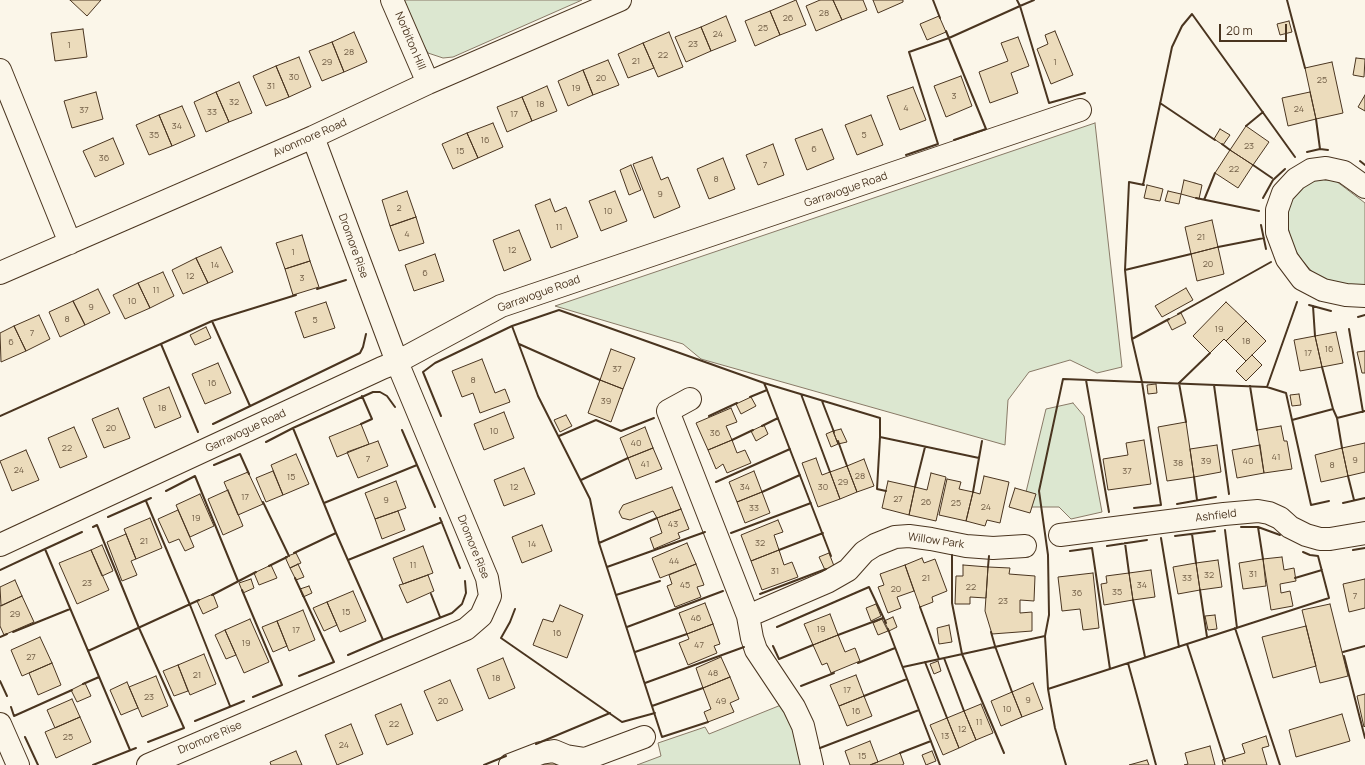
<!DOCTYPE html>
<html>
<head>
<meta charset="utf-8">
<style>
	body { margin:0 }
	#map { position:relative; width:1365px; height:765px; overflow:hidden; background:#fbf6e9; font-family:Manrope,sans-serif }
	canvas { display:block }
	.scale { position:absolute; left:1219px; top:24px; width:68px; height:18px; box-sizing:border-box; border:2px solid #4a3520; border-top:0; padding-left:5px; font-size:12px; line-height:14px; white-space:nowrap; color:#4a3520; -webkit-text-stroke:3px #fbf6e9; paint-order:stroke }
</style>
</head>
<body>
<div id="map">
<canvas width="1365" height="765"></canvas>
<div class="scale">20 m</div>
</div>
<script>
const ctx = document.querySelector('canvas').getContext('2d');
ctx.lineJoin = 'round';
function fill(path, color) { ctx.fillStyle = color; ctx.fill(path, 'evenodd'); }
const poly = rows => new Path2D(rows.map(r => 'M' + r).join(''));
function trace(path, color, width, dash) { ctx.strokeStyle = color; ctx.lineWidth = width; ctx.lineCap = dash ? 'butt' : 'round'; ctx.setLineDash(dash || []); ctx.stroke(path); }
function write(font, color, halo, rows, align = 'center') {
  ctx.font = font + ' Manrope,sans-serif'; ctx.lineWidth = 3; ctx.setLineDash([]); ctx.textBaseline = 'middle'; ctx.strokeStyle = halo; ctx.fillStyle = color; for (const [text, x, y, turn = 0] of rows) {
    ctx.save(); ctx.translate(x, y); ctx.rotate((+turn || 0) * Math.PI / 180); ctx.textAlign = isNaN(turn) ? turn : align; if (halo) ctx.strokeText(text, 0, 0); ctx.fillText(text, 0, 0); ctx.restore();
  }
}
const green = poly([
	[401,0,582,0,453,57,443,58,428,53,419,37,401,0],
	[1095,123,1122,367,1097,373,1070,360,1029,372,1008,400,1005,445,701,359,683,344,555,306,1095,123],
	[1319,179,1336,181,1365,203,1365,286,1334,284,1314,274,1301,259,1291,243,1287,221,1290,201,1304,185,1319,179],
	[1073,403,1084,416,1102,512,1071,519,1059,507,1029,507,1026,492,1046,409,1073,403],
	[781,705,795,732,802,765,637,765,661,756,658,743,705,727,709,734,781,705]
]);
fill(green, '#dce7d0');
trace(green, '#887966', 1);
const building = poly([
	[70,0,101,0,87,16,70,0],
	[796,0,806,25,780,35,770,11,796,0],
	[820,0,833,0,842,20,816,31,806,6,820,0],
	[833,0,863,0,867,10,842,20,833,0],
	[873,0,903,0,903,2,878,13,873,0],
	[770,11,780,35,755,46,745,21,770,11],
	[726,16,736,41,711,51,701,27,726,16],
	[939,16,946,32,927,40,920,24,939,16],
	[1289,21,1292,32,1280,35,1277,24,1289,21],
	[701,27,711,51,686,62,675,37,701,27],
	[83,29,87,57,55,61,51,33,83,29],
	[1055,31,1073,75,1051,84,1037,49,1048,44,1045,35,1055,31],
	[354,32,367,62,344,72,332,42,354,32],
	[669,32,683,67,658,77,643,43,669,32],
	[1018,37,1029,66,1011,73,1018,93,990,103,979,72,1008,61,1001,43,1018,37],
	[332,42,344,72,322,81,309,51,332,42],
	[643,43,654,68,628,78,618,54,643,43],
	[299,57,311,87,289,97,276,66,299,57],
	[1356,58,1365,59,1364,77,1353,75,1356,58],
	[608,60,619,85,593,95,583,70,608,60],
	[1332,62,1343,113,1316,119,1305,68,1332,62],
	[276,66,289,97,266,106,253,76,276,66],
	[583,70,593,95,568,106,558,81,583,70],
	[961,76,972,106,946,117,934,86,961,76],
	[239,82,252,113,229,122,216,92,239,82],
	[547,86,557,111,532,121,522,97,547,86],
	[913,87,926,120,900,130,887,96,913,87],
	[96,92,103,119,72,128,64,101,96,92],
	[216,92,229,122,206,132,194,102,216,92],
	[1310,92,1316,119,1288,126,1282,98,1310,92],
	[1365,95,1365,111,1358,107,1365,95],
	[522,97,532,121,507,132,497,107,522,97],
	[182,106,195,136,172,146,159,115,182,106],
	[159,115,172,146,149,155,136,125,159,115],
	[871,115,883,145,857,155,845,125,871,115],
	[493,123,503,147,478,158,467,133,493,123],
	[1246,126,1269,142,1253,165,1230,150,1246,126],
	[822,129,834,159,807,170,795,139,822,129],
	[1220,129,1230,135,1223,145,1214,139,1220,129],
	[467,133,478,158,453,169,442,144,467,133],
	[113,138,124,164,95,177,83,151,113,138],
	[773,144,784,175,758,185,746,155,773,144],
	[1230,150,1253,165,1238,188,1215,173,1230,150],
	[652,157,661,180,668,177,680,207,654,218,633,164,652,157],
	[723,158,735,189,709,199,697,169,723,158],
	[631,165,641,190,629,195,620,170,631,165],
	[1184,180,1202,185,1199,199,1181,194,1184,180],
	[1147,185,1163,189,1160,201,1144,198,1147,185],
	[407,191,416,217,390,226,382,200,407,191],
	[615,191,627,221,601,231,589,201,615,191],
	[1168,191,1181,194,1179,204,1165,201,1168,191],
	[550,199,555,212,566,207,578,237,551,248,535,205,550,199],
	[416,217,424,243,399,251,390,226,416,217],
	[1212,220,1218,247,1191,254,1185,227,1212,220],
	[519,230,531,260,504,271,493,240,519,230],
	[302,235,310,261,285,269,276,243,302,235],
	[221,247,233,272,208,283,196,258,221,247],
	[1218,247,1224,274,1197,281,1191,254,1218,247],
	[435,254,444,281,414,291,405,265,435,254],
	[196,258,208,283,183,294,172,270,196,258],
	[310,261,319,287,293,295,285,269,310,261],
	[163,272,174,296,150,308,138,283,163,272],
	[138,283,150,308,125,319,113,295,138,283],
	[1186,288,1193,300,1162,317,1155,306,1186,288],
	[98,289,110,313,85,325,73,301,98,289],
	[73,301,85,325,60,337,49,312,73,301],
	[326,302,335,328,304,338,295,312,326,302],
	[1226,302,1246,321,1226,341,1224,339,1210,353,1193,336,1226,302],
	[1181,313,1186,323,1172,330,1167,320,1181,313],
	[39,315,50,339,26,351,14,326,39,315],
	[1246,321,1266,341,1246,361,1226,341,1246,321],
	[14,326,26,351,1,362,0,333,14,326],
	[206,327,211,338,195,345,190,335,206,327],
	[1336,332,1343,363,1322,367,1315,336,1336,332],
	[1315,336,1322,367,1300,371,1294,340,1315,336],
	[611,349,635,358,623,389,600,380,611,349],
	[1365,351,1365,373,1362,373,1357,352,1365,351],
	[1252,355,1262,365,1246,381,1236,371,1252,355],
	[482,359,495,393,505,389,510,402,480,413,473,393,462,397,452,371,482,359],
	[218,363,231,393,205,404,192,374,218,363],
	[600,380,623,389,611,422,588,413,600,380],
	[1156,384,1157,393,1148,394,1147,385,1156,384],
	[169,387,181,417,155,428,143,398,169,387],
	[1299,394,1301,405,1292,406,1290,395,1299,394],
	[751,397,756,406,741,414,736,404,751,397],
	[118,408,130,438,104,448,92,419,118,408],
	[731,408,737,422,726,426,732,440,708,450,696,423,731,408],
	[504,412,514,438,484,450,474,424,504,412],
	[566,415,572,426,560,432,554,420,566,415],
	[1186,422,1194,477,1167,481,1158,427,1186,422],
	[361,424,369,444,337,457,329,437,361,424],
	[764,425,768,434,756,441,751,431,764,425],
	[1281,426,1284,441,1287,441,1292,469,1264,473,1257,430,1281,426],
	[74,427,87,457,60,468,48,438,74,427],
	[645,427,653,448,628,458,620,438,645,427],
	[841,429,847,442,838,444,833,431,841,429],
	[833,431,838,444,831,447,826,434,833,431],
	[732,440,737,453,745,450,751,463,727,473,723,464,716,469,708,450,732,440],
	[1144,440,1151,484,1108,490,1103,459,1128,455,1126,443,1144,440],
	[378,441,388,466,358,478,347,452,378,441],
	[1365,443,1365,472,1348,476,1342,448,1365,443],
	[1217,445,1221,472,1194,477,1190,449,1217,445],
	[1260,445,1264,473,1237,478,1232,450,1260,445],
	[653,448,662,469,636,479,628,458,653,448],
	[1342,448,1348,476,1321,482,1315,455,1342,448],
	[26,450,39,480,12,491,0,461,26,450],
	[296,454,309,484,283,495,271,465,296,454],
	[816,458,822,475,830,472,840,499,818,507,802,463,816,458],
	[864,459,874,486,857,492,847,466,864,459],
	[847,466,857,492,840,499,830,472,847,466],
	[524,468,535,494,504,506,494,480,524,468],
	[273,471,283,495,266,502,256,478,273,471],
	[754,471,762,492,737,502,729,482,754,471],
	[248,472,263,504,238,515,224,482,248,472],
	[931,473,946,477,936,521,909,515,915,487,927,490,931,473],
	[984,476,1009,482,1000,523,987,520,985,526,966,521,973,492,980,494,984,476],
	[947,479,961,482,959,489,973,492,966,521,939,515,947,479],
	[396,481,406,508,375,519,365,493,396,481],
	[888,481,915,487,909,515,882,508,888,481],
	[672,487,681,509,657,518,653,511,630,520,622,518,619,512,623,505,672,487],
	[1015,488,1036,494,1030,513,1009,507,1015,488],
	[228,490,243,526,223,535,208,499,228,490],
	[762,492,770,513,745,523,737,502,762,492],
	[200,494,214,526,190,537,176,505,200,494],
	[681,509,689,529,678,533,680,538,654,549,650,538,662,533,657,518,681,509],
	[178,510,194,547,185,551,179,539,169,543,158,519,178,510],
	[398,511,405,530,382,539,375,519,398,511],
	[150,518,162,548,136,559,124,529,150,518],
	[778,520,783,532,774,535,779,550,751,561,741,535,778,520],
	[542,525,552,551,522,563,512,537,542,525],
	[126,534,136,559,131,561,137,575,122,581,107,542,126,534],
	[687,543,696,564,660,578,652,558,687,543],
	[102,545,113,571,102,576,91,550,102,545],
	[423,546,433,573,403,584,393,558,423,546],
	[91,550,109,590,77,604,59,563,91,550],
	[779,550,784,565,792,562,798,577,762,590,751,561,779,550],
	[296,553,301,563,290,568,285,557,296,553],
	[829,553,834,566,825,570,819,557,829,553],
	[1282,557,1284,570,1294,568,1296,581,1280,584,1281,593,1290,591,1293,606,1271,610,1263,559,1282,557],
	[922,558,924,563,935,559,947,591,932,597,933,602,920,607,905,565,922,558],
	[1263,559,1266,586,1243,589,1239,563,1263,559],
	[1218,560,1222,587,1200,590,1196,563,1218,560],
	[1196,563,1200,590,1178,594,1173,567,1196,563],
	[298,564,304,577,296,580,290,568,298,564],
	[696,564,704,585,697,587,701,597,675,607,667,586,672,584,669,575,696,564],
	[271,565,277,578,259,585,254,573,271,565],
	[905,565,914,591,897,597,901,608,888,613,878,587,884,585,880,574,905,565],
	[963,565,988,567,986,598,970,597,970,604,955,604,956,576,963,576,963,565],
	[988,567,1010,568,1009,574,1035,576,1034,601,1020,600,1020,613,1032,612,1032,631,992,634,985,611,988,567],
	[1151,570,1155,597,1133,600,1129,573,1151,570],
	[1093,573,1099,628,1083,630,1080,609,1062,611,1058,577,1093,573],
	[1129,573,1133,600,1104,605,1101,584,1107,583,1106,576,1129,573],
	[428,575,434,591,407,603,399,585,403,584,428,575],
	[251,579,254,588,243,593,239,583,251,579],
	[1365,579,1365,608,1349,612,1343,584,1365,579],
	[15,580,22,596,1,606,0,587,15,580],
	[309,586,312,593,303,597,300,589,309,586],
	[353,591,366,621,340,632,327,602,353,591],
	[213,594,218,607,203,614,197,601,213,594],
	[22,596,34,622,4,635,0,626,0,606,22,596],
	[327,602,337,625,324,631,313,608,327,602],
	[705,603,713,624,687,634,679,613,705,603],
	[876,604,881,616,871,621,866,608,876,604],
	[1330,604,1348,676,1320,683,1302,610,1330,604],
	[560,605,583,615,567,658,533,645,543,619,553,622,560,605],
	[303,610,315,640,289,651,277,621,303,610],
	[830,614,838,635,813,645,804,624,830,614],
	[1215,615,1217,629,1208,630,1205,616,1215,615],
	[893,617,897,627,889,631,884,621,893,617],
	[250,619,269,662,244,673,225,630,250,619],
	[882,619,888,631,878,635,873,623,882,619],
	[277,621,287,646,273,652,262,627,277,621],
	[713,624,720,644,714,646,717,653,688,665,679,643,689,639,687,634,713,624],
	[949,625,952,642,939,644,937,628,949,625],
	[1306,626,1316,666,1273,678,1262,637,1306,626],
	[225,630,236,655,226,659,215,635,225,630],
	[838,635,845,652,855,648,860,661,831,673,827,663,822,665,813,645,838,635],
	[40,637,52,663,22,676,11,650,40,637],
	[204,654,216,684,190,695,178,665,204,654],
	[721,657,730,677,703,688,696,668,721,657],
	[503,658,515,688,489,699,477,669,503,658],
	[938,661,941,671,934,674,930,664,938,661],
	[52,663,61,685,38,695,29,673,52,663],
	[178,665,188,691,174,696,163,671,178,665],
	[856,675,864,696,839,706,830,685,856,675],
	[156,676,168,706,142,717,129,687,156,676],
	[730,677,739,699,730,703,734,712,708,722,704,712,711,709,703,688,730,677],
	[450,680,463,710,437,721,424,691,450,680],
	[127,682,138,708,121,715,110,690,127,682],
	[85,683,91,696,77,702,71,690,85,683],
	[1033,683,1043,709,1022,717,1012,692,1033,683],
	[1012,692,1022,717,1001,726,991,701,1012,692],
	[1365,694,1365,726,1364,727,1357,696,1365,694],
	[864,696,872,716,847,726,839,706,864,696],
	[72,699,80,717,55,728,47,710,72,699],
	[401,704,413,734,387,745,375,715,401,704],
	[981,704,993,733,976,740,964,711,981,704],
	[964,711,976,740,959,748,947,718,964,711],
	[1342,714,1350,741,1296,757,1289,730,1342,714],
	[80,717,91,742,56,758,45,732,80,717],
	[947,718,959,748,943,755,930,725,947,718],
	[351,724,363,754,337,765,325,735,351,724],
	[1266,736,1269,746,1262,748,1267,765,1223,765,1222,760,1245,753,1242,744,1266,736],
	[870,741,878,762,870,765,850,765,845,751,870,741],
	[1210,746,1215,765,1184,765,1188,764,1185,753,1210,746],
	[296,751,302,765,271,765,270,762,296,751],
	[932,751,936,761,926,765,922,755,932,751],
	[900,753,904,764,902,765,870,765,900,753],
	[553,759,556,765,536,765,553,759],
	[1147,760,1149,765,1129,765,1147,760]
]);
fill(building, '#ecdcbc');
trace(building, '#4a3520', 1);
const minor = poly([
	[392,0,428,83],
	[0,70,70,243],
	[1365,187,1344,172,1326,168,1311,170,1296,179,1283,193,1277,210,1277,232,1287,259,1302,279,1323,290,1346,295,1365,296],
	[0,273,313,137,428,83,620,0],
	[690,399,668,411,748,616,752,638,756,650,794,707,803,726,812,765],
	[1060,535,1224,514,1258,511,1269,513,1280,518,1290,527,1306,535,1320,539,1330,539,1365,533],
	[0,545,382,368,397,362,501,306,1080,110],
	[748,616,827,582,848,570,864,552,875,545,895,537,909,536,931,539,966,546,993,548,1025,546],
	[0,724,18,765],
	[148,765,466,629,481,616,490,596,487,578,397,362,313,137],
	[510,765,541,753,554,751,566,756,585,759,644,737]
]);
trace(minor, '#4a3520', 24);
trace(minor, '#fbf6e9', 22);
trace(poly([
	[933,0,940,18],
	[1034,0,1020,6,1049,103,1085,93],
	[1287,0,1305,68],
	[946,31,986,129,954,140],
	[1160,103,1215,140],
	[1316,119,1320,149],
	[1246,126,1263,112],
	[1222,144,1230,150],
	[1307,152,1320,149,1328,150],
	[906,155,938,144,909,52,949,38,1020,6,1017,0],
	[1360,161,1365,165],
	[1253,165,1272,178],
	[1143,185,1172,47,1182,26,1192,14,1295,157],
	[1196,198,1259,211],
	[1263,198,1273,180,1285,169],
	[1204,200,1215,173],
	[1261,225,1266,249],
	[1218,247,1264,238],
	[1125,270,1129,182,1144,185],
	[317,289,346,280],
	[1309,305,1331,311],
	[1313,306,1315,336],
	[1178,314,1271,262],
	[1358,317,1365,315],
	[212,321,250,406],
	[512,326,559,310,764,383,767,390],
	[1349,329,1363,412],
	[1132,339,1125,270,1191,254],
	[161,344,198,432],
	[519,344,600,380],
	[1322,367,1333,409],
	[1086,380,1109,512],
	[764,383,880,418,880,437,979,458,982,441],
	[1214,385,1229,494],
	[1250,386,1257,430],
	[1267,387,1286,393,1311,505,1329,501],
	[801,394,830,472],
	[750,397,767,390,831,556],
	[822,401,834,432],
	[0,416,212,321,296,295],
	[441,416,423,372,435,363,512,326,538,396,590,499,599,543,662,737,708,722],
	[709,416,737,403],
	[1337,418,1342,448],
	[1292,420,1333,409,1337,418,1365,411],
	[1186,422,1179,383,1210,353],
	[213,424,360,353,363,347,366,334],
	[361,424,372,419,362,396],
	[762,426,778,418],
	[293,428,336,533,294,553],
	[402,430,435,507],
	[559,436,596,420,621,431,654,418],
	[880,437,877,489,886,491],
	[732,440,753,430],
	[838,441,847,466],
	[266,442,293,428,373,392,380,392,387,396,395,407],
	[214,465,240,454,249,474],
	[1348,476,1354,500],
	[1194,477,1197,500],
	[581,480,628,458],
	[716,482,790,449],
	[915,487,925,447],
	[166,491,195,476,238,581],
	[762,492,800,475],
	[973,492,979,458],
	[146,501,190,605,230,706],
	[263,502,289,556],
	[324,503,417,465],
	[1343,503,1365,498],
	[1177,504,1216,497],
	[1134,508,1161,505,1142,382,1132,339,1169,319],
	[108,517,151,498],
	[440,518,460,568],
	[93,527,97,525,139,628,184,728,148,742],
	[1241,527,1258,527,1280,535],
	[1258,527,1263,559],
	[1225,530,1237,628],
	[336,533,383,640,452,613,462,604,466,593,465,581],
	[731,533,811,503],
	[1192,534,1196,563],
	[1175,536,1215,531],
	[1161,538,1179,647],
	[599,543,657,518],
	[1125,543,1129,573],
	[1107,546,1147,540],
	[45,549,82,532],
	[779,550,823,533],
	[1353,550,1365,548],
	[1070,551,1092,548,1110,669],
	[952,555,952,603,962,654,1004,753],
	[348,560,442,522],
	[269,566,287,557],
	[607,567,705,532],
	[988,567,989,556],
	[0,570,45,549,130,750],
	[295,578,334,662,299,676],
	[1295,578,1322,570],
	[242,590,282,685,253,697],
	[1200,590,1207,637],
	[431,594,440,617],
	[760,594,826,569],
	[212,595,256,572],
	[616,595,660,581],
	[1133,600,1145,657],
	[920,607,939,659],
	[515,609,510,622,501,638,622,722,655,713],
	[627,627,723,591],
	[777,627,869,587,886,623],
	[1235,628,1280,765],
	[888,629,940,765],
	[13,632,70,609],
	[991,632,995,646,1012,692],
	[838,635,883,618],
	[0,637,7,634],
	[1187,644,1225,761],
	[773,646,779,659,813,645],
	[88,651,199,600],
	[635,652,687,634],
	[1343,652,1365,646],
	[348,655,383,640],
	[1344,656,1365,738],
	[944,658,964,711],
	[925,662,947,718],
	[858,663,895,648],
	[1128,663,1156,765],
	[903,667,1045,636],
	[0,681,7,696],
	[645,683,744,647],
	[83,684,99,677],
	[801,686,834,673],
	[1048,689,1329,598,1318,556,1310,555,1303,552],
	[864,696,907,679],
	[652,706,703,688],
	[11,707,14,716,72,690],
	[195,721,244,701],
	[25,737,38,765],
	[536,744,610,713],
	[820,748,919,710],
	[900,753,931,741],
	[93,765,136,748],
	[484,765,506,756],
	[1066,765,1055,728,1048,689,1045,636,1049,615,1048,555,1039,491,1063,379,1267,387,1297,302]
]), '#4a3520', 2);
write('9px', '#725f47', null, [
	["28",824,13],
	["26",788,18],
	["25",763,28],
	["24",718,34],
	["23",693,44],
	["1",69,45],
	["28",349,52],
	["22",663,55],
	["21",636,61],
	["29",327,62],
	["1",1055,62],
	["30",294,77],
	["20",601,78],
	["25",1322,80],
	["31",271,86],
	["19",576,88],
	["3",954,96],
	["32",234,102],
	["18",540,104],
	["4",906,108],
	["24",1299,109],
	["37",84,110],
	["33",212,112],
	["17",514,114],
	["34",177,126],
	["35",154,135],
	["5",864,135],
	["16",485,140],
	["23",1249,146],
	["6",814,149],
	["15",460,151],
	["36",104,158],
	["7",765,165],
	["22",1234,169],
	["8",716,179],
	["9",660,194],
	["2",399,208],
	["10",608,211],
	["11",559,227],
	["4",407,234],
	["21",1201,237],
	["12",512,250],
	["1",293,252],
	["20",1208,264],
	["14",215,265],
	["6",425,273],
	["12",190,276],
	["3",302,278],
	["11",156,290],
	["10",132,301],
	["9",91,307],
	["8",67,319],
	["5",315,320],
	["19",1219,329],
	["7",32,333],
	["18",1246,341],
	["6",11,342],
	["16",1329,349],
	["17",1308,353],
	["37",617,369],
	["8",473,380],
	["16",212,383],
	["39",606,401],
	["18",162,408],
	["20",111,428],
	["10",494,431],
	["36",715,433],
	["40",636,443],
	["22",67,448],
	["41",1276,457],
	["7",368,459],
	["9",1355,460],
	["39",1206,461],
	["40",1248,461],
	["38",1178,463],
	["41",645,464],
	["8",1332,465],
	["24",19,470],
	["37",1127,471],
	["28",860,476],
	["15",291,477],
	["29",843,482],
	["12",514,487],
	["34",745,487],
	["30",823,487],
	["17",245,497],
	["27",898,499],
	["9",386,500],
	["26",926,502],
	["25",956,503],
	["24",986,507],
	["33",754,508],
	["19",196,518],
	["43",673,524],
	["21",144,541],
	["32",760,543],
	["14",532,544],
	["44",674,561],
	["11",413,565],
	["31",775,571],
	["31",1253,574],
	["32",1209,575],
	["21",926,578],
	["33",1187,578],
	["23",87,583],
	["45",685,585],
	["34",1142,585],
	["22",971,587],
	["20",896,589],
	["35",1117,592],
	["36",1077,593],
	["7",1355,596],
	["23",1003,601],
	["15",346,612],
	["29",15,614],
	["46",696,618],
	["19",821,629],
	["17",296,630],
	["16",557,633],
	["19",246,643],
	["47",699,645],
	["27",31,657],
	["48",713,673],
	["21",197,675],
	["18",496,678],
	["17",847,690],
	["23",149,697],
	["9",1028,700],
	["20",443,701],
	["49",721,701],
	["10",1007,709],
	["16",856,711],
	["11",979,722],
	["22",394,724],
	["12",962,729],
	["13",945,736],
	["25",68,737],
	["24",344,745],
	["15",862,756]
]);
write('11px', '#4a3520', '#fbf6e9', [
	["Norbiton Hill",410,41,67],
	["Avonmore Road",310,138,-24],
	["Garravogue Road",846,190,-19],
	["Dromore Rise",353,246,70],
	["Garravogue Road",539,294,-20],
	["Garravogue Road",246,431,-25],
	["Ashfield",1216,516,-7],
	["Willow Park",936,541,8],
	["Dromore Rise",473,547,68],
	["Dromore Rise",210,738,-23]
]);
</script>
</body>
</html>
